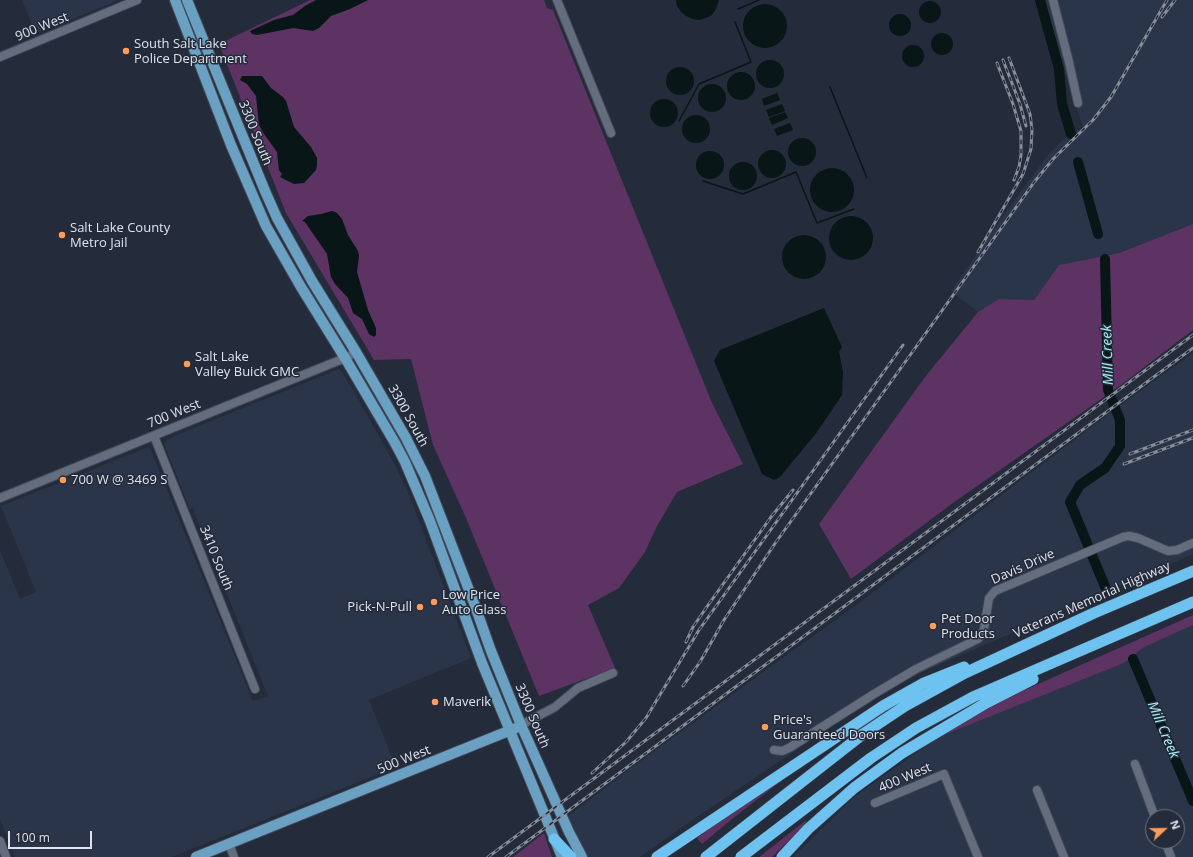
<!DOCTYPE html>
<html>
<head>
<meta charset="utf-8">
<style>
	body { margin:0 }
	#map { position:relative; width:1193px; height:857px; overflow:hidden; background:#242b3a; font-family:"Open Sans",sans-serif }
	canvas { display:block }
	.north { position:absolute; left:1145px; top:809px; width:40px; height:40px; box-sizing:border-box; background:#242b3a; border:1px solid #6e7582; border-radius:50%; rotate:68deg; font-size:11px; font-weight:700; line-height:16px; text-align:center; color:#dee3ed }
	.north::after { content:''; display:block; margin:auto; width:14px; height:18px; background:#ff9b5b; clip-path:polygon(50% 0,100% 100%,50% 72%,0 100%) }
	.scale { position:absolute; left:8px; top:831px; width:84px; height:18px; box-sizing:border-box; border:2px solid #dee3ed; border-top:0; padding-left:5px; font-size:12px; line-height:14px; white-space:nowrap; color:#dee3ed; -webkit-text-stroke:3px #242b3a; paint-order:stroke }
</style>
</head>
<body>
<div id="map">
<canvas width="1193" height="857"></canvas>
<div class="north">N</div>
<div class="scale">100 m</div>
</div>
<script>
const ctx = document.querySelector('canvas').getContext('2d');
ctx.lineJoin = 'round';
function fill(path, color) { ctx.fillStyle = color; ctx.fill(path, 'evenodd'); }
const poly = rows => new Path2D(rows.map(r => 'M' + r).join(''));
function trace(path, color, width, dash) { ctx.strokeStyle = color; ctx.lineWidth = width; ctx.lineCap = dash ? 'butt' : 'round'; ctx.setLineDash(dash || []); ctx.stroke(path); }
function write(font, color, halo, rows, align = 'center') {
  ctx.font = font + ' "Open Sans",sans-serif'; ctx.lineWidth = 3; ctx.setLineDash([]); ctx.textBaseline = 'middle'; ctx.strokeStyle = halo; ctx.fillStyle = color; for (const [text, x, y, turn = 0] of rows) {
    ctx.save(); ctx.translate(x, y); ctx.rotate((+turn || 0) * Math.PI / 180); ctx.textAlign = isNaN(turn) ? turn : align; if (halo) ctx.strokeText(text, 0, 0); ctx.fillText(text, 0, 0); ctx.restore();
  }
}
fill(poly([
	[22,0,119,0,45,30,35,33],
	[1045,0,1193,0,1193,224,1119,253,1059,265,1034,300,999,299,978,312,951,291,1013,202,1048,155,1064,139,1083,127,1057,50],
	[1193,353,1193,554,916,675,875,697,685,825,640,857,586,857,567,817,632,767,863,600,1111,412],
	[339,369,342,372,353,390,396,467,408,492,471,658,369,700,396,767,172,857,15,857,0,819,0,550,20,599,36,592,1,506,148,447,150,448,253,701,268,696,201,529,193,508,190,509,164,444,167,439],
	[1193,622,1193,857,793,857,854,797,947,731],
	[1153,817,1177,817,1177,841,1153,841]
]), '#2a3549');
fill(poly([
	[310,0,544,0,547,8,553,10,712,403,743,464,677,492,657,526,645,552,619,588,588,605,615,668,539,696,466,518,433,445,411,359,374,360,286,213,219,44],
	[1193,224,1193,330,1121,385,953,503,851,579,819,524,925,377,978,312,999,299,1034,300,1059,265,1119,253],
	[1193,615,1193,625,1144,647,1124,663,936,738,981,712,1018,693],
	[798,768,732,819,702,844,697,838,710,828],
	[805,821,807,823,772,857,759,857],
	[544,833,552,857,513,857]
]), '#5c3362');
fill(poly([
	[316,0,368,0,350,9,331,16,319,28,313,31,293,28,257,35,252,34,250,31,274,20,293,15,305,6],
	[676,0,719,0,716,9,712,15,706,18,699,20,693,19,686,16,681,12,677,6],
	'919 12a11 11 0 1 1 22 0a11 11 0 1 1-22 0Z',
	'743 26a22 22 0 1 1 44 0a22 22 0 1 1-44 0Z',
	'889 25a11 11 0 1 1 22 0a11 11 0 1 1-22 0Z',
	'931 44a11 11 0 1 1 22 0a11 11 0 1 1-22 0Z',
	'902 56a11 11 0 1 1 22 0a11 11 0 1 1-22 0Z',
	'756 74a14 14 0 1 1 28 0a14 14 0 1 1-28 0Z',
	'666 81a14 14 0 1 1 28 0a14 14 0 1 1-28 0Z',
	'727 86a14 14 0 1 1 28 0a14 14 0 1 1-28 0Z',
	[242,76,262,76,271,88,283,97,286,101,294,127,311,147,317,158,317,165,316,170,304,183,294,184,280,177,282,174,279,170,277,152,264,134,259,125,256,96,247,84,240,80],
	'698 98a14 14 0 1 1 28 0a14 14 0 1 1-28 0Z',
	[777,93,780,100,764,106,762,99],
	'650 113a14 14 0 1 1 28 0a14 14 0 1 1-28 0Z',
	[782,104,785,111,769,117,766,110],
	[785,112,788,118,772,125,769,118],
	'682 129a14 14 0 1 1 28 0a14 14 0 1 1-28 0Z',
	[790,123,793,130,777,136,774,129],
	'788 152a14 14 0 1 1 28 0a14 14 0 1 1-28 0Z',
	'758 164a14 14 0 1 1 28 0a14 14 0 1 1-28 0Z',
	'696 165a14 14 0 1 1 28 0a14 14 0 1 1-28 0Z',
	'729 176a14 14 0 1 1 28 0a14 14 0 1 1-28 0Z',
	'810 190a22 22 0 1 1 44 0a22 22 0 1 1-44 0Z',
	[332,211,337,213,342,219,348,235,358,251,359,256,357,272,368,310,376,328,376,335,374,337,369,334,362,319,353,313,348,298,335,284,331,277,327,254,305,222,302,221,308,216,321,214],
	'829 238a22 22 0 1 1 44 0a22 22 0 1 1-44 0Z',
	'782 257a22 22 0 1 1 44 0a22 22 0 1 1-44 0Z',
	[824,308,842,347,839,352,843,372,842,395,817,432,780,477,774,480,762,474,714,361,720,350]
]), '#081617');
trace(poly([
	[738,9,759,0],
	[830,87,867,178],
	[679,121,699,84,751,62,735,22],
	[703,181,743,194,796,172,817,223,854,209]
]), '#081617', 1.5);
trace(poly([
	[1040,0,1059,69,1062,104,1071,134],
	[1078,162,1098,234],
	[1105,259,1108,390,1120,420,1120,446,1105,468,1080,485,1070,502,1106,589],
	[1133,659,1193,801]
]), '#081617', 10);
const minor = poly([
	[557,0,611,133],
	[1053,0,1069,62,1078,103],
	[0,57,137,0],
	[154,436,255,689],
	[0,498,345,358,356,352],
	[521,725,555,707,578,688,613,673],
	[774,750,782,751,789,748,874,694,916,669,978,639,982,634,984,629,989,598,995,591,1123,537,1129,536,1138,538,1168,551,1177,550,1193,543],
	[1135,764,1155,817],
	[1037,790,1064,857],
	[875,803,944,774,978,857],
	[0,841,6,857],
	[1165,841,1171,857],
	[229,844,234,857]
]);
const major = poly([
	[175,0,231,145,266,226,301,287,345,358,395,443,405,462,430,521,482,663,562,857],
	[187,0,265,191,277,218,312,281,356,352,406,438,425,476,474,603,491,651,521,725,569,832,582,857],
	[196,857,516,728]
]);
const highway = poly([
	[554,839,571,857],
	[657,857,883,706,924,683,964,667],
	[706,857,863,734,905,706,965,673,1094,613,1193,571],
	[741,857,871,758,916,728,973,697,1193,602],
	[782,857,808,829,854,788,902,753,986,703,1033,679]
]);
trace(minor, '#434956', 10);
trace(major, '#434956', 12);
trace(highway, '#434956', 12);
trace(minor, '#646d7e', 8);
trace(major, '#6aa0c2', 10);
trace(highway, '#6ec2ef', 11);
const rail = poly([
	[1162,17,1175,0],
	[1003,60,1020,104,1026,126],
	[997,63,1013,104,1021,131,1021,155,1019,167,1014,180],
	[978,252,1023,174,1031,149,1032,130,1030,114,1009,58],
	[1130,454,1193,430],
	[1124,464,1193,438],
	[686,642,693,627,706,608,771,517,793,490],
	[683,686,700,662,724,620,776,542,1035,181,1054,158,1093,120,1111,97,1167,0],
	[592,773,626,742,646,718,699,630,903,345],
	[488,857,1193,335],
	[506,857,1193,348]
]);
trace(rail, '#888e9a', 3);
trace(rail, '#242b3a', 1.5, [4.5]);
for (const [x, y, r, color] of [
	[126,51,4,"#ff9b5b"],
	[62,235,4,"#ff9b5b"],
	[187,364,4,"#ff9b5b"],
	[63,480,4,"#ff9b5b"],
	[434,602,4,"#ff9b5b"],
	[420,607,4,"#ff9b5b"],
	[933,626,4,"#ff9b5b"],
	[435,702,4,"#ff9b5b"],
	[765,727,4,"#ff9b5b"]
]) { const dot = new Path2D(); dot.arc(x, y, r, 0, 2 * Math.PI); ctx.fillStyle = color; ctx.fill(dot); trace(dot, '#242b3a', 1.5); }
write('13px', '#dee3ed', '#242b3a', [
	["900 West",42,27,-22],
	["3300 South",255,133,68],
	["700 West",174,414,-22],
	["3300 South",408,416,61],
	["3410 South",216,558,68],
	["Davis Drive",1023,567,-24],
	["Veterans Memorial Highway",1092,600,-24],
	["3300 South",532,716,67],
	["500 West",404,760,-22],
	["400 West",905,778,-23]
]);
write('13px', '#dee3ed', '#242b3a', [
	["South Salt Lake",134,44],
	["Police Department",134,59],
	["Salt Lake County",70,228],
	["Metro Jail",70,243],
	["Salt Lake",195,357],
	["Valley Buick GMC",195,372],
	["700 W @ 3469 S",71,480],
	["Low Price",442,595],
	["Auto Glass",442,610],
	["Pick-N-Pull",412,607,"right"],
	["Pet Door",941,619],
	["Products",941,634],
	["Maverik",443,702],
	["Price's",773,720],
	["Guaranteed Doors",773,735]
], 'left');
write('italic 14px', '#a2eff7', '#242b3a', [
	["Mill Creek",1108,355,-92],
	["Mill Creek",1163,730,67]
]);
</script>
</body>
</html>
